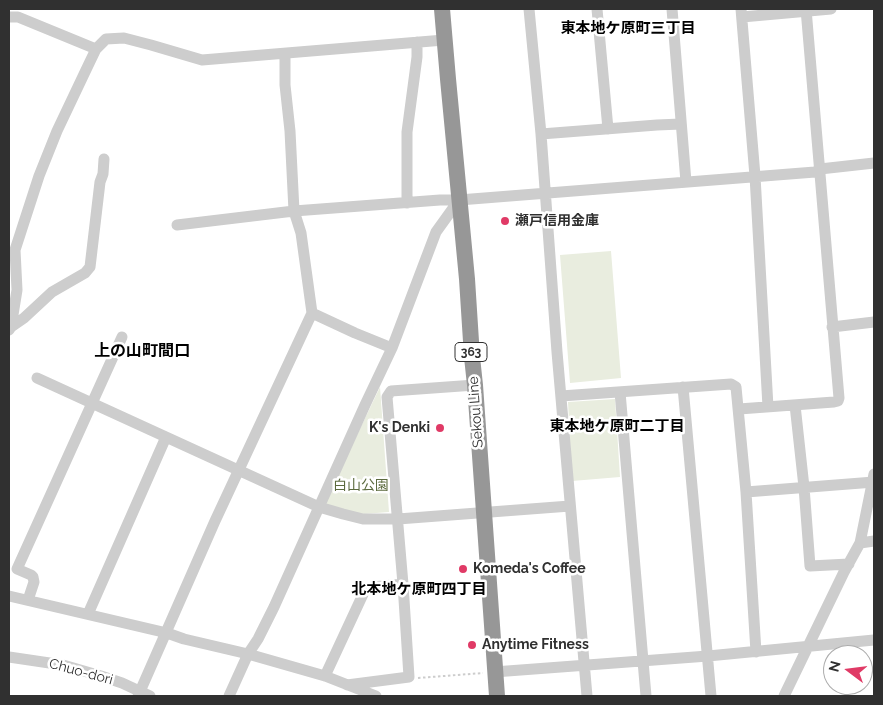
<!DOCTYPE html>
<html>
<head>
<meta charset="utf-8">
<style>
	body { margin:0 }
	#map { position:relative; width:883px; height:705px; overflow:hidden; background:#fff; font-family:Raleway,sans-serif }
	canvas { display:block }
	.frame { position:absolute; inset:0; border:10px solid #303030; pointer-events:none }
	.north { position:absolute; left:823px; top:645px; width:50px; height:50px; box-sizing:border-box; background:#fff; border:1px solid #acacac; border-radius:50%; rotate:285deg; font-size:14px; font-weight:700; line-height:20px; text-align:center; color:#303030 }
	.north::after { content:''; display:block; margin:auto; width:18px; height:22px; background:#e03a66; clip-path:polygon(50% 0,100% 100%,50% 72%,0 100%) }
</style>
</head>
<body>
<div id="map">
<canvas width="883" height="705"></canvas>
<div class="frame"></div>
<div class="north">N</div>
</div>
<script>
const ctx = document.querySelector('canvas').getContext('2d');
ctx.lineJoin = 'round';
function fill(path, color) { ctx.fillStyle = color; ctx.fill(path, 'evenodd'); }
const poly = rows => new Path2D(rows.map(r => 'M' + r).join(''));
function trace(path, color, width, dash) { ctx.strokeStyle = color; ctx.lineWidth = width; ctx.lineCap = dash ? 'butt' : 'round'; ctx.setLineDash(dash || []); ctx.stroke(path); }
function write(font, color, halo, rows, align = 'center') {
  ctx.font = font + ' Raleway,"Noto Sans JP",sans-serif'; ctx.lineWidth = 5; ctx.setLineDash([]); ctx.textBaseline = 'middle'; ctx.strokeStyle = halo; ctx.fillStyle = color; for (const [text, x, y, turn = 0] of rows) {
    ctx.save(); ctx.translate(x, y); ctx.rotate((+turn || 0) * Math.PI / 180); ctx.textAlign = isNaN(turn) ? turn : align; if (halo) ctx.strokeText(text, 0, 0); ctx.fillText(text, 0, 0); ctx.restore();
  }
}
fill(poly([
	[611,251,621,378,570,383,560,255],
	[380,387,389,512,364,514,323,506],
	[615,399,620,477,572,481,568,402]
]), '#e9eddf');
trace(poly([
	[418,678,483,673]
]), '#cdcdcd', 2, [2.5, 2.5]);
trace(poly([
	[529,9,541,134,557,352,587,696],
	[597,9,608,129],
	[672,9,686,182],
	[741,9,755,176,768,407],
	[9,17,18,17,96,49],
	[742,17,831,9],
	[541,134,657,125,681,124],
	[407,203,407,132,417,57,417,42],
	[177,225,294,211,440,200,459,200,815,172,820,169,874,163],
	[312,313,355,333,392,348],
	[11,327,24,318,52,292,85,273,90,267,100,182,103,174,104,159],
	[832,327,874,322],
	[9,330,11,327,17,290,15,250,39,176,57,131,85,72,96,49,106,39,124,38,151,45,202,60,444,40],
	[37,378,319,507,343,514,363,519,398,519,570,506],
	[683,387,711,696],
	[620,392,646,696],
	[561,396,731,384,736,387,746,492,756,652],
	[795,405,804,487,810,566,849,564],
	[739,409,834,402,838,401,839,398,806,9],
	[746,492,874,482],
	[860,543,874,541],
	[9,596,167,633,184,639,248,654,325,676,376,696],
	[28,600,34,582,33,577,31,575,17,569,122,337],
	[88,614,166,437],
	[9,657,63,665,101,676,122,683,150,696],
	[494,672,708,656,874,640],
	[325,676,365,590,373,587,403,584],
	[347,685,409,677,403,584,387,397,391,391,475,385],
	[138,696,215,521,312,313,301,233,294,211,290,131,285,85,285,54],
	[229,696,248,654,258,639,274,607,365,405,392,348,436,232,459,200],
	[784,696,844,572,860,543,874,474]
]), '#cdcdcd', 11);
trace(poly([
	[442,9,448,79,467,279,472,357,475,385,497,696]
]), '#979797', 16);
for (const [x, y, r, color] of [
	[505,221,5,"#e03a66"],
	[440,428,5,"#e03a66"],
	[463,569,5,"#e03a66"],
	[472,645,5,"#e03a66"]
]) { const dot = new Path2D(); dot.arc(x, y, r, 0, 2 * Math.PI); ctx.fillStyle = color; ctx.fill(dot); trace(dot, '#fff', 2); }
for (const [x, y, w] of [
	[471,352,32]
]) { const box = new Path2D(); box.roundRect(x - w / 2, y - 9.5, w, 19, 4); ctx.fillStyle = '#fff'; ctx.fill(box); trace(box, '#303030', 1); }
write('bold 12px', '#303030', null, [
	["363",471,352]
]);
write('bold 14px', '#303030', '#fff', [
	["瀬戸信用金庫",515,221],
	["K's Denki",430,428,"right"],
	["Komeda's Coffee",473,569],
	["Anytime Fitness",482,645]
], 'left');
write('14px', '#303030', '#fff', [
	["Sekou Line",476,412,-94],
	["Chuo-dori",81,672,15]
]);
write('14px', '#5c6b3f', '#fff', [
	["白山公園",361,486]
]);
write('bold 15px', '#000', '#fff', [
	["東本地ケ原町三丁目",628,28],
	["東本地ケ原町二丁目",617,426],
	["北本地ケ原町四丁目",419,589]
]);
write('bold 16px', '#000', '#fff', [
	["上の山町間口",142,351]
]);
</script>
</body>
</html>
